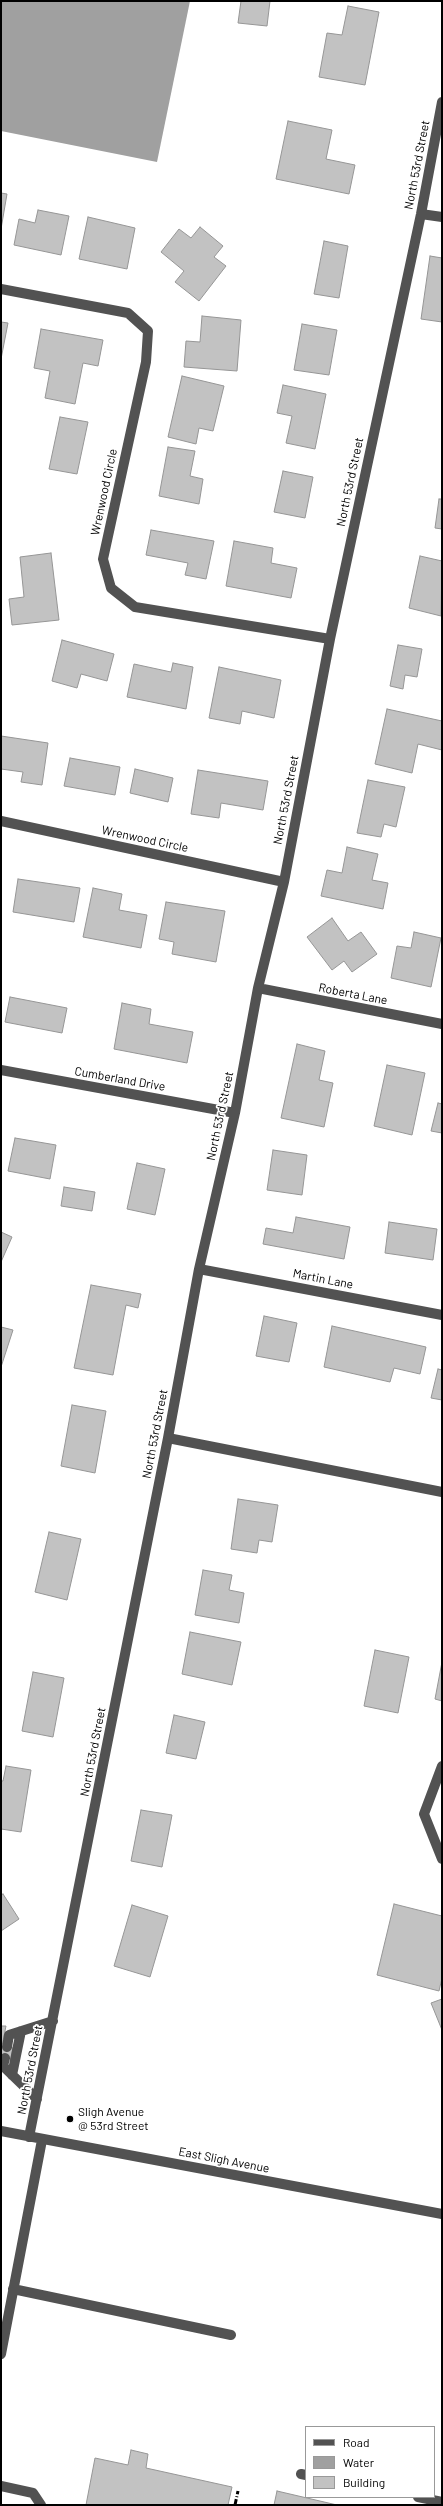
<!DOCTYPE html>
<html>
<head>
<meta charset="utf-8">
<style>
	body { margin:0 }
	#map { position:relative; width:443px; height:2506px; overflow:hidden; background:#fff; font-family:Barlow,sans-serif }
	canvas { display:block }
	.frame { position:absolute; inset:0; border:2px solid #000; pointer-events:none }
	.legend { position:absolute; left:305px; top:2426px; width:130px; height:72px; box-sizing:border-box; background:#fff; border:1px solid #999; margin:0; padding:5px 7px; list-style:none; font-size:12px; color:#000 }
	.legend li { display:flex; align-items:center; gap:8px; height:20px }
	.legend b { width:20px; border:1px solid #999 }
</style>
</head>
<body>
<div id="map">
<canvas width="443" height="2506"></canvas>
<div class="frame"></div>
<ul class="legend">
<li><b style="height:5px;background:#525252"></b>Road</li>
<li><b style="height:11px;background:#a0a0a0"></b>Water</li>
<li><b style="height:11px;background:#c2c2c2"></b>Building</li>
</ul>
</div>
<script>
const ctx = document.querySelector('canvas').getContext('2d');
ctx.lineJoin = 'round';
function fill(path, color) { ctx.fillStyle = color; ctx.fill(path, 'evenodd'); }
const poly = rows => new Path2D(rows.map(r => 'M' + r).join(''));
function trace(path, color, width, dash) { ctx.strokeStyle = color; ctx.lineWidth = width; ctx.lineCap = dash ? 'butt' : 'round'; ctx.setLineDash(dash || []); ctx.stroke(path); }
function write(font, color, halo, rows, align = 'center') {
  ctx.font = font + ' Barlow,sans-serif'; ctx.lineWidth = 3.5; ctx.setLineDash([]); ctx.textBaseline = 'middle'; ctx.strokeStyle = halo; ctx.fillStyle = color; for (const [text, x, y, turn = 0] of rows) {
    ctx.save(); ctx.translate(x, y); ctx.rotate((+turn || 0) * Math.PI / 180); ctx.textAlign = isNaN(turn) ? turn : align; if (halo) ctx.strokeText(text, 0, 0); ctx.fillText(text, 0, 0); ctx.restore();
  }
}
fill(poly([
	[1,1,190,1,157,162,1,131]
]), '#a0a0a0');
const building = poly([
	[241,1,270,1,267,26,238,23,241,1],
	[348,6,379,12,365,85,319,77,327,33,342,35,348,6],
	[288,121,332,130,326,159,355,165,349,194,276,179,288,121],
	[1,193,7,194,1,229,1,193],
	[38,210,69,216,61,255,14,245,19,219,35,223,38,210],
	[88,217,135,228,127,269,79,259,88,217],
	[200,227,223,246,214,257,226,266,199,301,175,282,184,271,161,252,179,229,191,238,200,227],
	[324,241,348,246,339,298,314,294,324,241],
	[430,256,442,258,442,322,421,319,430,256],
	[202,316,241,320,237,371,184,367,186,341,200,342,202,316],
	[1,322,8,323,1,359,1,322],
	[302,324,337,330,329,375,294,370,302,324],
	[41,329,103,340,98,366,83,363,75,404,45,398,50,371,34,368,41,329],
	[182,376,224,386,213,431,199,428,196,444,168,437,182,376],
	[283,385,326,394,315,449,286,443,292,416,277,413,283,385],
	[60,417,88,422,77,474,49,469,60,417],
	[168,447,195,451,190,476,203,479,199,504,159,496,168,447],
	[283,471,313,477,305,518,274,512,283,471],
	[439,499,442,499,442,529,435,528,439,499],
	[151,530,214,541,206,579,185,575,188,563,146,555,151,530],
	[234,541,273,548,271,563,297,568,291,598,226,586,234,541],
	[51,553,59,620,12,625,9,599,24,597,20,557,51,553],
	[420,556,442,561,441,616,409,608,420,556],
	[62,640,114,654,107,681,81,674,77,688,52,681,62,640],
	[398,645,422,649,417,677,405,675,403,689,390,686,398,645],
	[173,663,193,667,186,709,127,697,134,664,171,672,173,663],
	[219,667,281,680,274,718,242,711,240,724,209,718,219,667],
	[387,709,442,721,442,750,418,744,412,773,375,764,387,709],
	[1,736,48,743,42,785,21,782,23,772,1,769,1,736],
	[70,758,120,767,115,795,64,786,70,758],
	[135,769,173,778,168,802,130,793,135,769],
	[198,770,268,781,263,810,221,803,219,818,191,814,198,770],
	[368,780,405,787,396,827,384,824,381,837,357,833,368,780],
	[347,847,378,854,372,880,388,883,383,909,321,896,327,870,342,873,347,847],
	[18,879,80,888,74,922,13,912,18,879],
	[93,888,122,894,119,910,147,915,141,948,83,937,93,888],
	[166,902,225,911,216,962,172,954,174,942,159,939,166,902],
	[332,918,348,941,361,932,377,954,352,972,344,961,332,970,307,937,332,918],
	[414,932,441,938,431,987,391,978,397,946,411,948,414,932],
	[10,997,67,1008,62,1033,5,1022,10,997],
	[122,1003,151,1009,149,1024,193,1032,187,1063,114,1049,122,1003],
	[297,1044,325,1051,319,1080,333,1083,324,1127,281,1118,297,1044],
	[387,1065,425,1073,412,1135,374,1126,387,1065],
	[438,1103,442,1104,442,1133,431,1131,438,1103],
	[15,1138,56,1145,50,1179,8,1171,15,1138],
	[273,1150,307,1155,302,1195,267,1190,273,1150],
	[137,1163,165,1169,155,1215,127,1209,137,1163],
	[64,1187,95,1192,92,1211,61,1206,64,1187],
	[296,1217,350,1227,344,1259,263,1244,266,1228,293,1233,296,1217],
	[389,1222,437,1229,433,1260,385,1253,389,1222],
	[1,1232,12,1237,1,1262,1,1232],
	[91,1285,141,1294,138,1308,126,1305,113,1375,74,1368,91,1285],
	[264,1316,297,1323,289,1362,256,1356,264,1316],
	[332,1326,426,1347,420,1374,394,1368,390,1382,324,1367,332,1326],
	[1,1327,13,1330,1,1367,1,1327],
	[438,1369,442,1370,442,1400,431,1398,438,1369],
	[72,1405,106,1411,95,1473,61,1466,72,1405],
	[238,1499,278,1505,272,1542,259,1540,257,1553,231,1549,238,1499],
	[49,1532,81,1539,67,1600,35,1592,49,1532],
	[203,1570,232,1575,229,1590,244,1593,239,1623,195,1615,203,1570],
	[190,1632,241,1642,232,1685,182,1674,190,1632],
	[375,1650,409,1657,398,1713,364,1706,375,1650],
	[442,1662,442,1701,435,1699,442,1662],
	[33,1672,64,1678,53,1737,22,1731,33,1672],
	[174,1715,205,1722,196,1759,166,1753,174,1715],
	[6,1766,31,1770,21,1832,1,1829,1,1781,3,1781,6,1766],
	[141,1810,172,1815,162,1867,131,1861,141,1810],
	[3,1894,19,1919,1,1931,1,1895,3,1894],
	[394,1904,442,1916,442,1978,439,1991,377,1975,394,1904],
	[132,1905,168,1916,150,1977,114,1966,132,1905],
	[442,1999,442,2030,431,2003,442,1999],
	[1,2026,6,2026,2,2046,13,2048,11,2059,1,2057,1,2026],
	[131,2450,148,2454,146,2468,232,2487,228,2505,86,2505,95,2458,128,2465,131,2450],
	[277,2491,337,2505,274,2505,277,2491]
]);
fill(building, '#c2c2c2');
trace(building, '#969696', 1);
trace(poly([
	[421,214,442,217],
	[1,289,128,313,148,331,146,362,103,559,111,588,135,607,330,639],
	[1,821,284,882],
	[258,988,442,1024],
	[1,1070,235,1113],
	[199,1269,442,1315],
	[168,1438,442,1492],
	[442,1766,424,1814,442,1859],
	[7,2047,9,2035,53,2021],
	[5,2058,3,2066,37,2099],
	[12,2075,21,2031],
	[1,2131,442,2214],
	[29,2137,168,1438,199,1269,235,1113,258,988,284,882,330,639,421,214,442,102],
	[13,2289,231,2335],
	[1,2354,42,2140],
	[301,2474,306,2475],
	[1,2486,33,2493,41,2505],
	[418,2497,442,2502]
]), '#525252', 10);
trace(poly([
	[235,2505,238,2491]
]), '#000', 3, [6, 2, 1, 2]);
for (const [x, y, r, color] of [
	[70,2119,4,"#000"]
]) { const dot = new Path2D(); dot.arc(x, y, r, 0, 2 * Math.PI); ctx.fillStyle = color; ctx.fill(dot); trace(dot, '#fff', 1.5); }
write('12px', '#000', '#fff', [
	["North 53rd Street",417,165,-79],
	["North 53rd Street",350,482,-78],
	["Wrenwood Circle",104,492,-78],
	["North 53rd Street",286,800,-79],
	["Wrenwood Circle",145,839,12],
	["Roberta Lane",353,994,11],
	["Cumberland Drive",120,1079,10],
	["North 53rd Street",220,1116,-78],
	["Martin Lane",323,1279,11],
	["North 53rd Street",155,1434,-79],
	["North 53rd Street",93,1752,-79],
	["North 53rd Street",30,2070,-79],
	["East Sligh Avenue",224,2160,11]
]);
write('12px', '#000', '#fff', [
	["Sligh Avenue",78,2112],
	["@ 53rd Street",78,2126]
], 'left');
</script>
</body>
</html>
